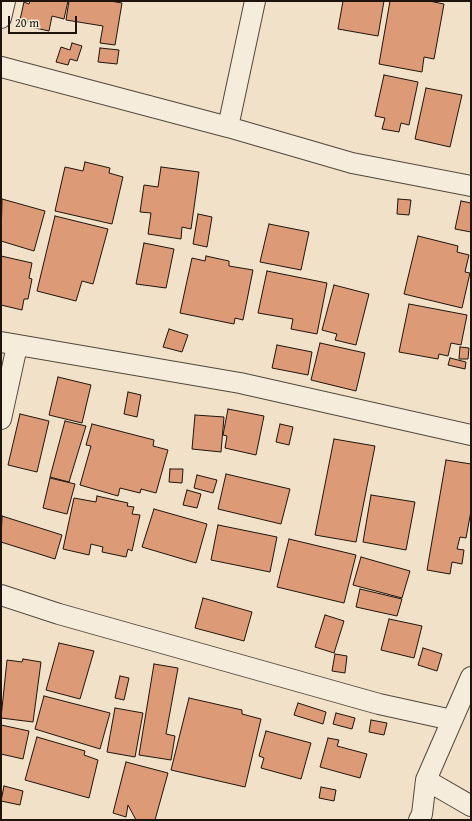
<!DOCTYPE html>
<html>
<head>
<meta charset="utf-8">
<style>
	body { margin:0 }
	#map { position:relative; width:472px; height:821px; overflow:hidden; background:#f0e1c8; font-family:"Gentium Book Plus",serif }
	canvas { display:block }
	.frame { position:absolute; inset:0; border:2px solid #1e140c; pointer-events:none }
	.scale { position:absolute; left:8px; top:16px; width:69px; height:18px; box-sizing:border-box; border:2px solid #1e140c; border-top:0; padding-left:5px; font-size:12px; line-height:14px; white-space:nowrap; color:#1e140c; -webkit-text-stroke:3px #f5ecdb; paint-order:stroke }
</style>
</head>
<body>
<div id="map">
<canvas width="472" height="821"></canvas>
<div class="frame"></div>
<div class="scale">20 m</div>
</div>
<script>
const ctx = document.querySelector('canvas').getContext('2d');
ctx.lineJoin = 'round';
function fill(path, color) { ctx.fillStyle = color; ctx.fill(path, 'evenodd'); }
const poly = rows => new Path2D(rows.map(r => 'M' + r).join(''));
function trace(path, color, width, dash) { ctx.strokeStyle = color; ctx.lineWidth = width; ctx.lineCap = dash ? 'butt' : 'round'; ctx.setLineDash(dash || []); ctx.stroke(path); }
const building = poly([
	[30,1,68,1,64,19,52,16,49,31,31,27,32,23,20,20,24,2,29,4,30,1],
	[69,1,110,1,122,3,115,45,100,43,103,26,66,20,69,1],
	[343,1,384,1,378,36,338,29,343,1],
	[390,1,429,1,444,4,434,59,424,57,422,72,379,64,390,1],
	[72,43,82,46,77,61,70,59,68,65,56,62,61,47,70,50,72,43],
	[100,48,119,50,117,64,98,62,100,48],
	[384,75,418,82,409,125,401,123,399,132,382,129,385,118,375,116,384,75],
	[426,88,462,95,450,147,415,139,426,88],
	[85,162,110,168,109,173,123,177,112,224,55,211,65,167,83,171,85,162],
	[161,167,199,172,191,229,182,227,181,239,148,234,151,213,140,212,144,185,158,187,161,167],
	[2,199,45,211,34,251,1,241,2,199],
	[398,199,411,200,409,215,397,214,398,199],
	[461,201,471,203,471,232,455,229,461,201],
	[198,214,212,217,207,247,193,244,198,214],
	[55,216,108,229,93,284,82,281,76,301,37,291,55,216],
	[269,224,309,232,301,270,260,262,269,224],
	[418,236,458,246,457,252,469,255,465,272,470,273,462,308,404,294,418,236],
	[144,243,174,249,166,288,136,284,144,243],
	[1,256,32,263,29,278,32,279,28,299,24,299,22,310,1,305,1,256],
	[206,256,229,261,229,266,253,270,243,320,235,318,234,324,180,313,192,258,205,261,206,256],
	[267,271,327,283,317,334,291,329,293,319,258,313,267,271],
	[334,285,369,294,356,345,335,340,337,334,322,330,334,285],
	[409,304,467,315,461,345,451,343,448,356,439,354,438,359,399,352,409,304],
	[169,329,188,335,182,352,163,347,169,329],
	[320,343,365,353,356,391,311,380,320,343],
	[277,345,312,352,308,375,272,368,277,345],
	[460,347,469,348,468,359,459,359,460,347],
	[450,358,466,362,465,369,448,365,450,358],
	[58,377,91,385,82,423,49,415,58,377],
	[128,392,141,395,137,417,124,414,128,392],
	[228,409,264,416,256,455,225,448,227,436,223,435,228,409],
	[20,414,49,421,37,472,8,465,20,414],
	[195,415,224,417,221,452,192,449,195,415],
	[65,421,86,426,69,482,50,477,65,421],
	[92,424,154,440,153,446,168,450,156,493,141,489,140,493,120,488,118,496,80,485,91,446,86,445,92,424],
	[280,424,293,427,289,445,276,442,280,424],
	[334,439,375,446,356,542,315,535,334,439],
	[446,460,471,464,471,511,466,538,460,537,457,549,464,550,462,564,452,562,450,574,427,570,446,460],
	[170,469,183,469,182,483,169,482,170,469],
	[226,474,290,489,281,524,218,509,226,474],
	[197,475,217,480,213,493,194,488,197,475],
	[50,478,75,484,67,514,43,508,50,478],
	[187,490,201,494,197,508,183,505,187,490],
	[371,495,415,502,406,550,363,542,371,495],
	[97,496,128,503,127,506,134,507,132,514,140,515,132,551,128,549,126,557,102,552,103,547,91,544,89,555,63,549,74,498,96,502,97,496],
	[154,509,207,524,196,563,142,547,154,509],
	[2,516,62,535,55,559,1,542,2,516],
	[218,525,277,537,270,572,211,560,218,525],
	[289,539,356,555,344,603,277,587,289,539],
	[361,557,410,571,402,598,353,585,361,557],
	[360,589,402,599,397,616,356,607,360,589],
	[203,598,252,612,244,641,195,628,203,598],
	[325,615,344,621,334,653,315,647,325,615],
	[389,619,422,626,414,658,381,650,389,619],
	[59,643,94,651,80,699,46,690,59,643],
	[423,648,442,654,437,671,418,665,423,648],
	[335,654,347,656,345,673,332,671,335,654],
	[23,659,41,662,33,722,1,718,7,660,22,662,23,659],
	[154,664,178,668,166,734,175,736,171,760,139,755,154,664],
	[120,676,129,678,124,700,115,698,120,676],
	[44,696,110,713,100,749,35,729,44,696],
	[189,698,242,710,242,714,261,719,245,787,171,770,189,698],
	[298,703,326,712,323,724,294,715,298,703],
	[115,708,143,713,135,757,107,752,115,708],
	[336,713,355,718,352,729,333,724,336,713],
	[371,720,387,723,384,735,369,732,371,720],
	[1,725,29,731,23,759,1,754,1,725],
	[266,731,311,743,301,779,261,768,264,758,259,756,266,731],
	[37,737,85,751,84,755,98,760,89,798,25,780,37,737],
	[328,738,339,740,337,746,367,754,360,778,320,767,328,738],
	[126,762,168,773,155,820,136,820,128,805,126,817,113,813,126,762],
	[4,786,23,791,20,805,1,801,4,786],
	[321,787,336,790,334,801,319,798,321,787]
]);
fill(building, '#dd9a77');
trace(building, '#1e140c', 1);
const street = poly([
	[1,18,5,1],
	[1,67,228,127,352,163,471,186],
	[228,127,255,1],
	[1,342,240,383,471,435],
	[1,419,17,346],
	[1,595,59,614,379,704,452,720],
	[426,780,471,806],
	[419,820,422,814,426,780,471,677]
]);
trace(street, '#52473b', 22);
trace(street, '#f5ecdb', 20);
</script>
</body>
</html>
